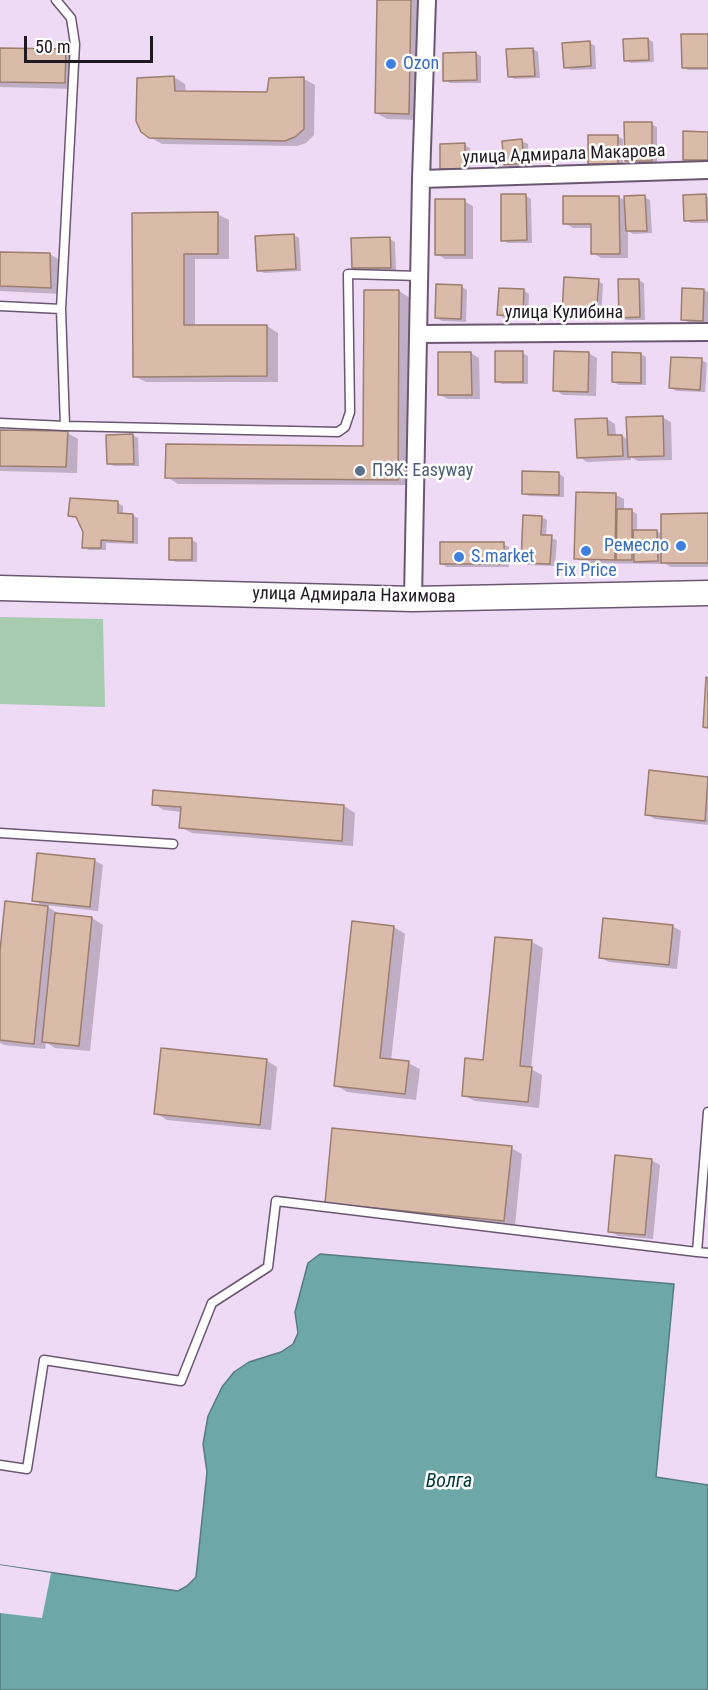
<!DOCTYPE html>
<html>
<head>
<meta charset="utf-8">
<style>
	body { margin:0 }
	#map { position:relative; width:708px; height:1690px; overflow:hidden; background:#efdaf6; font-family:"Roboto Condensed",sans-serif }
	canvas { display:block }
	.scale { position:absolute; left:24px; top:36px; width:129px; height:27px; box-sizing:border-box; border:3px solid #1f1721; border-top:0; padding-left:8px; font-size:18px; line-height:21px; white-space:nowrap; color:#1f1721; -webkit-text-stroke:4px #fff; paint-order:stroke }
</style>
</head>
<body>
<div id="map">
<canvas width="708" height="1690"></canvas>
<div class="scale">50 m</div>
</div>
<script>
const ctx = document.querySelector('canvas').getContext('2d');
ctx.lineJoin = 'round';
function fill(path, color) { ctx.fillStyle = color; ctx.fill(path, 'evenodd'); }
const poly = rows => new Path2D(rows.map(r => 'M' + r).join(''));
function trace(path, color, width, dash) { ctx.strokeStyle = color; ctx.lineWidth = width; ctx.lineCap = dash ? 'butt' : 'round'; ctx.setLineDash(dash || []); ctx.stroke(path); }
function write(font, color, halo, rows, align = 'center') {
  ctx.font = font + ' "Roboto Condensed",sans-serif'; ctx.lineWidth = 5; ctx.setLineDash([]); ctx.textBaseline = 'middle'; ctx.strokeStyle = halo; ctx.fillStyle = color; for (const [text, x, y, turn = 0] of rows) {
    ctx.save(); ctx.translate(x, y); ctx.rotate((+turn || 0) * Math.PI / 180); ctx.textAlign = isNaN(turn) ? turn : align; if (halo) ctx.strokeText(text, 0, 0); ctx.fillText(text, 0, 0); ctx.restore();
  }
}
fill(poly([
	[0,617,103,619,105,707,0,704]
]), '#a6cbaf');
const water = poly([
	[320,1254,674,1284,656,1477,708,1485,708,1690,0,1690,0,1565,178,1591,187,1586,196,1577,207,1472,203,1444,208,1416,222,1387,234,1372,249,1362,281,1352,293,1344,298,1333,295,1312,308,1263,320,1254]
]);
fill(water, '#6da7a7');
trace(water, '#567c7f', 1.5);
fill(poly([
	[0,1565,51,1573,42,1618,0,1613]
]), '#efdaf6');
fill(poly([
	[378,0,422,0,420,120,387,119,376,113],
	[708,36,708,70,688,70,683,67],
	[648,39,653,42,654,62,631,63,625,60],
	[590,43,595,46,596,69,571,70,565,67],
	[0,49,65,51,76,57,76,89,0,87],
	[533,49,538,52,540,78,515,79,509,76],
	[475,53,481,56,481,83,450,83,445,80],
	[174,77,185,84,186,92,269,93,304,79,315,85,314,135,306,143,297,146,162,144,150,137],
	[651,124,657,127,657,164,631,164,626,161],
	[708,133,708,162,690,162,685,159],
	[617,136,623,139,623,166,595,167,590,163],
	[522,141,528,144,529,166,511,167,505,164],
	[464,145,470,148,470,171,447,171,442,168],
	[526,196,531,199,532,243,508,243,503,240],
	[706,196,708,197,708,223,691,223,686,220],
	[619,197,626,201,645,197,650,200,652,233,633,234,628,231,628,258,601,258,593,253,593,228,573,228,565,223],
	[464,201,473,206,473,259,445,259,437,254],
	[133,214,217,214,229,220,229,259,195,259,195,326,267,326,278,333,278,382,146,382,134,376],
	[294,235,299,238,301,271,264,273,258,270],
	[390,239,395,242,396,270,359,271,353,268],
	[0,253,50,254,61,261,61,294,0,291],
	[638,280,644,283,645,320,626,320,620,317],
	[598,281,603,284,601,320,569,318,564,315],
	[462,287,467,290,466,322,442,321,436,318],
	[523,290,529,294,528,319,504,318,499,315],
	[704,290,708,292,708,323,688,322,682,319],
	[399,291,410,298,409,485,178,484,167,477,364,447],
	[471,353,479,358,480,399,448,399,440,395],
	[522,353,528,356,528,384,502,384,496,381],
	[588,353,597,358,596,396,563,395,555,390],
	[641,354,646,357,646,385,619,385,613,382],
	[701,360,707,363,705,392,676,391,671,388],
	[662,417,671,422,672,460,638,461,631,457,631,460,587,462,579,457,607,419,615,424,616,436,622,436,629,440],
	[0,431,67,433,78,439,77,473,0,471],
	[133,435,138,438,139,466,114,466,109,463],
	[559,474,564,477,564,497,529,496,524,493],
	[616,495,624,499,624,510,632,511,637,514,637,531,657,531,663,535,708,515,708,567,671,567,662,562,662,564,584,563,576,558],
	[118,503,123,506,123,515,132,515,138,518,138,544,106,543,106,550,89,550,84,547,85,532,79,518,70,515],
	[542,517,547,520,546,537,557,540,555,566,528,565,522,562],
	[192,540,197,543,197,562,176,562,171,559],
	[503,544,509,547,509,567,447,567,442,564],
	[650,772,708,778,708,825,655,819,646,814],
	[153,804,344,806,355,813,353,846,192,833,180,827,182,812,164,810],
	[95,861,103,865,98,911,45,905,59,914,92,918,103,925,90,1051,55,1048,46,1042,45,1049,4,1045,0,1043,0,965,45,907,33,900],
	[672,926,681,931,677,969,609,962,601,958],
	[394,927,405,934,391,1061,408,1063,420,1069,416,1100,347,1092,336,1085],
	[532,942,543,948,531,1069,542,1075,539,1108,475,1101,463,1095,484,1061],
	[266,1060,277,1067,271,1130,167,1120,156,1113],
	[511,1148,522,1154,515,1226,338,1208,326,1202],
	[651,1160,660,1165,653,1239,618,1236,610,1231]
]), '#0003');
const building = poly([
	[377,0,411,0,409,114,375,113,377,0],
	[681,34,708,34,708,68,682,68,681,34],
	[648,38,649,60,624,61,623,39,648,38],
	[590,41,591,66,564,68,562,43,590,41],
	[0,48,66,49,65,83,0,82,0,48],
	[533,48,535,76,508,77,506,49,533,48],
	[476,52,477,80,443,81,443,53,476,52],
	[174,76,175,91,267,92,269,78,304,77,304,129,295,137,285,141,149,138,141,132,136,121,137,78,174,76],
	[624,122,652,122,652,161,625,161,624,122],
	[683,131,708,132,708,160,683,160,683,131],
	[588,135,618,135,618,164,588,164,588,135],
	[522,139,524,163,504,165,502,141,522,139],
	[465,143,465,169,440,169,440,144,465,143],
	[501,194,526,194,527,240,501,241,501,194],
	[706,194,707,220,684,221,683,195,706,194],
	[645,195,647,231,626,231,624,196,645,195],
	[563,196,619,196,620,254,591,254,591,224,563,224,563,196],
	[435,199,465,199,465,255,435,255,435,199],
	[218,212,218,254,184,254,184,325,267,325,267,376,133,377,132,213,218,212],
	[294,234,296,269,257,271,255,236,294,234],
	[390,237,391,268,352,268,351,238,390,237],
	[0,252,50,253,51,288,0,286,0,252],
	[564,277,599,279,596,317,562,316,564,277],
	[618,279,639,279,640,317,619,318,618,279],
	[436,284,462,285,461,319,435,318,436,284],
	[499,288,524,289,523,316,497,315,499,288],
	[682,288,704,289,703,321,681,320,682,288],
	[364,290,399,290,398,480,165,478,166,444,363,446,364,290],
	[495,351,523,351,523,382,495,382,495,351],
	[554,351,589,352,588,392,553,391,554,351],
	[438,352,471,352,472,395,438,395,438,352],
	[612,352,641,353,641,383,612,382,612,352],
	[671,357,702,358,700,390,669,388,671,357],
	[663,416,664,456,628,457,626,417,663,416],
	[607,418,608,435,622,435,623,456,577,458,575,419,607,418],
	[0,430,68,431,66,467,0,466,0,430],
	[133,434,134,464,107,464,106,435,133,434],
	[522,471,559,472,559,495,522,494,522,471],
	[576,492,616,493,615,560,574,559,576,492],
	[70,498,118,501,118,513,133,514,133,542,101,540,101,548,82,548,83,532,76,517,68,516,70,498],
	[617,509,632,509,632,560,616,560,617,509],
	[708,513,708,563,661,563,661,514,708,513],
	[523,515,542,516,541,535,552,535,550,564,521,563,523,515],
	[633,530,657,530,658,561,634,562,633,530],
	[169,538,192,538,192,560,169,560,169,538],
	[440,542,504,542,504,564,440,564,440,542],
	[706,677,708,678,708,728,703,727,706,677],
	[649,770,708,777,705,821,645,815,649,770],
	[153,790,344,805,342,841,179,828,181,807,152,805,153,790],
	[37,853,95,859,90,907,32,901,37,853],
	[5,901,48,906,34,1044,0,1040,0,951,5,901],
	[55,913,92,917,79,1046,42,1042,55,913],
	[603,918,673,925,669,965,599,958,603,918],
	[352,921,394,926,380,1058,409,1061,405,1094,334,1086,352,921],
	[495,937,532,940,520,1066,532,1067,528,1102,462,1096,465,1058,483,1060,495,937],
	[161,1048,267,1059,260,1125,154,1114,161,1048],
	[332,1128,512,1146,504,1221,325,1203,332,1128],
	[615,1155,652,1159,645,1235,608,1232,615,1155]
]);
fill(building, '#dabaa9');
trace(building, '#9c7e6e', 1.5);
const service = poly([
	[56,0,71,18,75,44,61,309,65,426],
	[0,306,61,309],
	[0,423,65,426,338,432,345,427,350,412,348,274,420,276],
	[0,833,173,844],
	[708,1112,697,1252,708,1253],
	[0,1465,27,1469,44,1360,181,1381,212,1303,268,1267,276,1201,697,1252]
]);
const minor = poly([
	[421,179,708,170],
	[419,334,708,332],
	[413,599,421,179,427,0]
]);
const secondary = poly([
	[0,588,413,599,708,593]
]);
trace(service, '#6a5770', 11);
trace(minor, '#6a5770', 20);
trace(secondary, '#6a5770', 27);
trace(service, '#fff', 8);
trace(minor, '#fff', 16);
trace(secondary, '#fff', 24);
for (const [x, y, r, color] of [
	[391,64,6,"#3f7fe0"],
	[360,471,6,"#5c6f8a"],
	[681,546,6,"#3f7fe0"],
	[586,551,6,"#3f7fe0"],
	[459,557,6,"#3f7fe0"]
]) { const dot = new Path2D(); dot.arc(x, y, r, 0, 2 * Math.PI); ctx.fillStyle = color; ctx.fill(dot); trace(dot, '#fff', 2); }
write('18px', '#366cbe', '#fff', [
	["Ozon",403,64],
	["Ремесло",669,546,"right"],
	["S.market",471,557],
	["Fix Price",586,571,"center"]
], 'left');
write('18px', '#1f1721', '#fff', [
	["улица Адмирала Макарова",564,155,-2],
	["улица Кулибина",564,313],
	["улица Адмирала Нахимова",354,596,1]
]);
write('18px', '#4e5e75', '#fff', [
	["ПЭК: Easyway",372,471]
], 'left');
write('italic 20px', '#00393a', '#fff', [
	["Волга",449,1482]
]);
</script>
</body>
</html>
